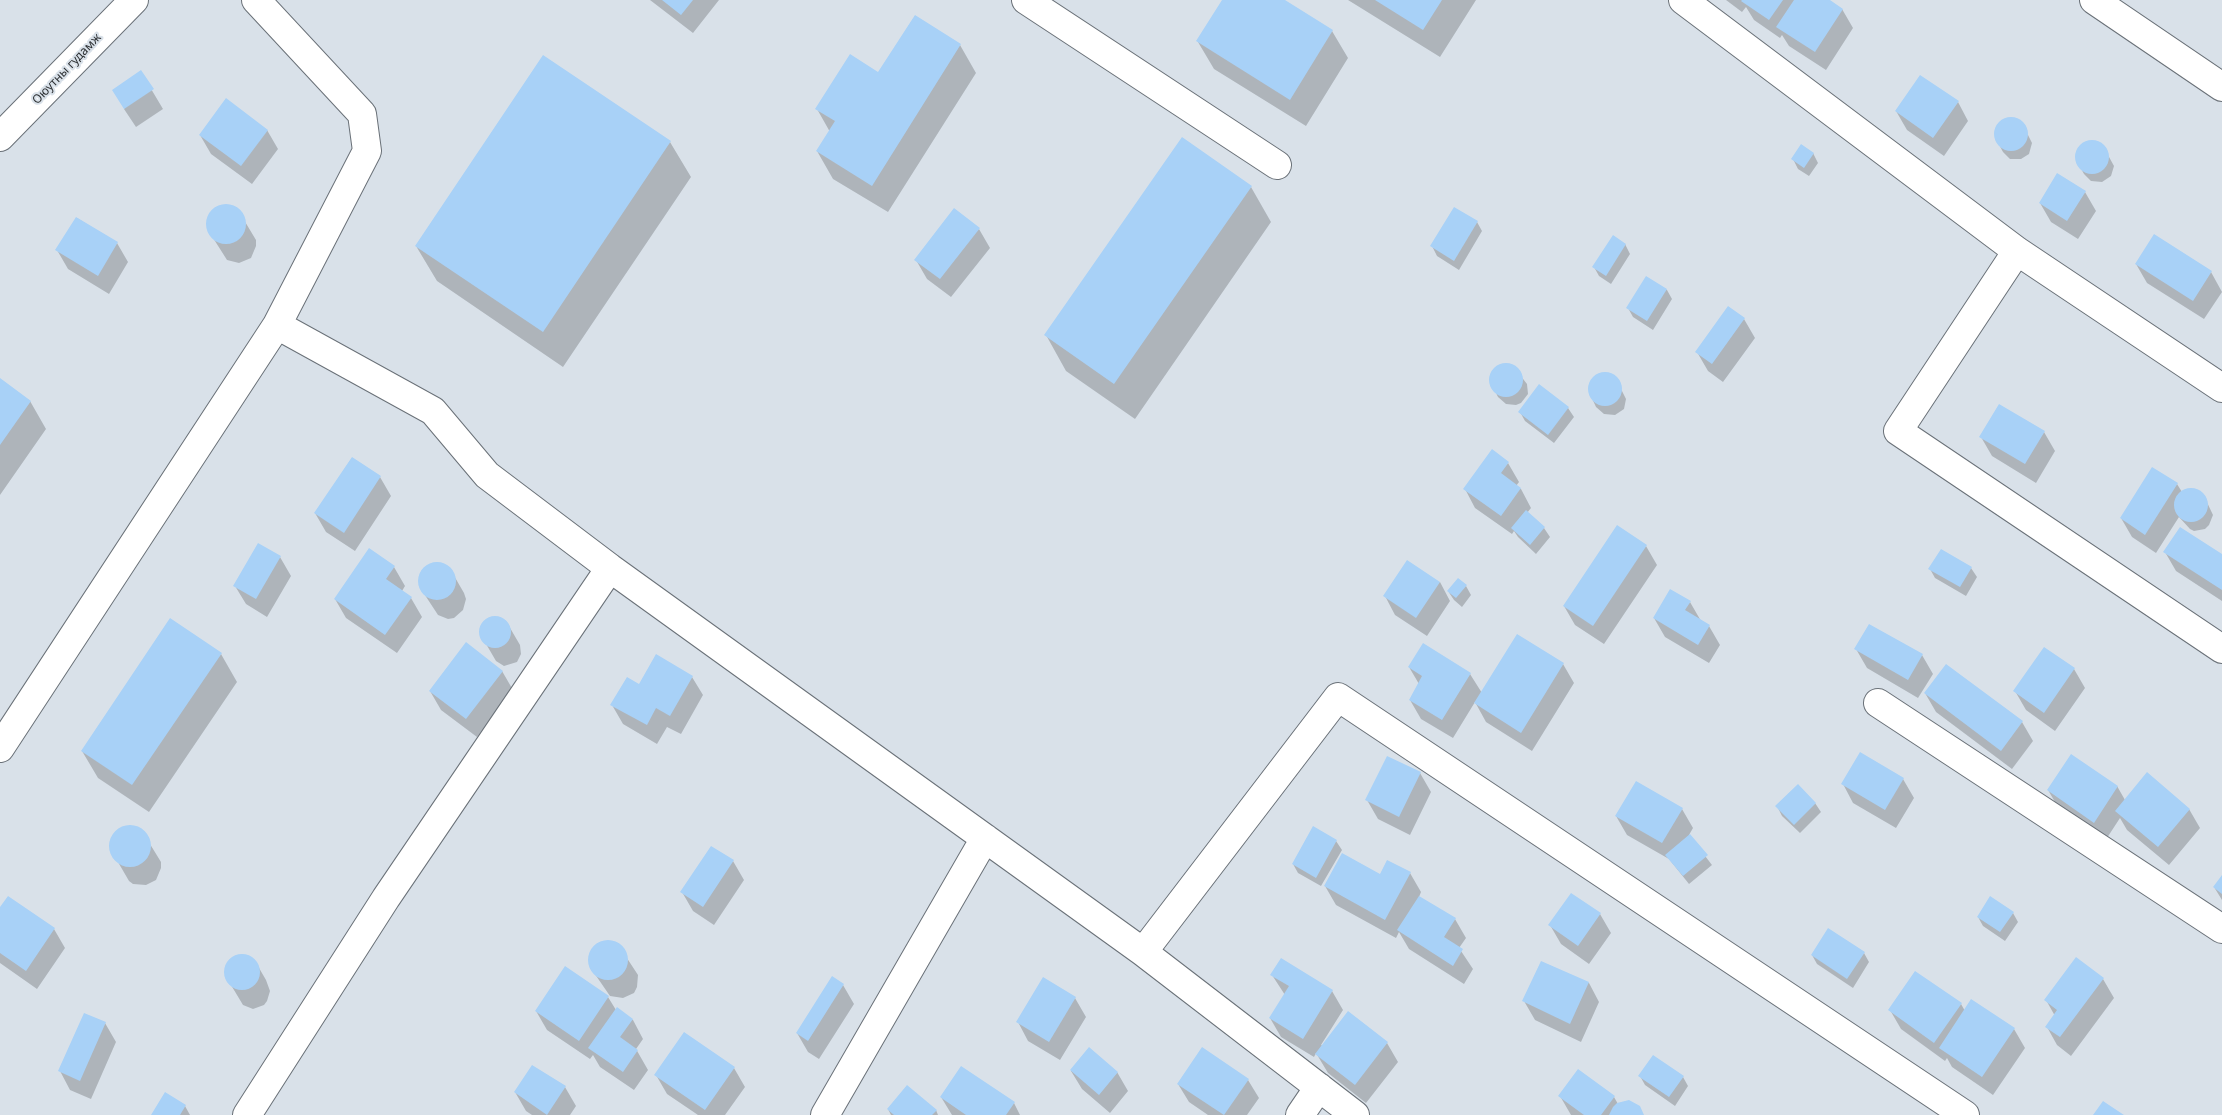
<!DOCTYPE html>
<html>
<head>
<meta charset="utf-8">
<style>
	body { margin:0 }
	canvas { display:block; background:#d9e1e9 }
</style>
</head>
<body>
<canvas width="2222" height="1115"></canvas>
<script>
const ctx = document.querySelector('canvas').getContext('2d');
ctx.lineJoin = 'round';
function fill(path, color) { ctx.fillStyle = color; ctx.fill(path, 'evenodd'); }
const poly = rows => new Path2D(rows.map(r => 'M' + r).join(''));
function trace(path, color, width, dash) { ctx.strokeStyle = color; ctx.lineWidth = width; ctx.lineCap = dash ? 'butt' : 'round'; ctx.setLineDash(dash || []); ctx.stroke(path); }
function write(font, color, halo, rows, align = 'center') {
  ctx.font = font + ' "Noto Sans",sans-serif'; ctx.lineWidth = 4; ctx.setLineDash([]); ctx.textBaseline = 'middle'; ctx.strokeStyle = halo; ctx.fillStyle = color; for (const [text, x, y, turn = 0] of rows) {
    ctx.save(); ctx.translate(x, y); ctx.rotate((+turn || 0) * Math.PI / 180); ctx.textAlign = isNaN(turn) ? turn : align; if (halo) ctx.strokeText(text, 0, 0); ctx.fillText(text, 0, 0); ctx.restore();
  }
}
fill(poly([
	[650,0,719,0,693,33],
	[1223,0,1283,0,1332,31,1348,58,1306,126,1214,69,1198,42],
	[1348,0,1476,0,1440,57],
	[1726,0,1828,0,1842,9,1853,28,1826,70,1789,46,1782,35,1780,38,1754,20,1746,7,1742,12],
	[915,16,960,45,976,73,888,212,833,179,817,151,830,132,817,109,878,74],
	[141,72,163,109,136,127,124,109],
	[1958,102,1968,121,1944,156,1907,130,1896,111],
	[2013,118,2022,123,2032,143,2029,154,2021,159,2010,159,2003,152,1995,137,1996,127,2003,120],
	[267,130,278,149,252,184,211,154,200,135],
	[2090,141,2094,141,2103,146,2114,166,2111,176,2102,182,2091,181,2084,174,2076,160,2078,150,2081,145],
	[670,142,691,177,563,367,437,281,416,246],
	[1813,153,1818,163,1809,176,1798,169,1793,159],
	[1251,187,1271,222,1135,419,1066,371,1046,335],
	[2085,192,2096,211,2078,239,2051,222,2040,203],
	[227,205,238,210,256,240,256,246,251,258,239,263,227,260,208,230,207,224,211,213,216,209],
	[77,218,117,243,128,262,109,294,68,269,57,250],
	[1477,222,1482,231,1459,270,1437,256,1432,246],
	[979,229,990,248,951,297,927,279,916,260],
	[2154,236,2211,272,2222,292,2204,319,2147,283,2136,264],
	[1625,244,1630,254,1611,284,1599,276,1594,267],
	[1646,278,1667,290,1672,299,1653,330,1633,317,1628,308],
	[1744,319,1755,338,1723,382,1708,371,1697,352],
	[1504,364,1513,366,1527,384,1528,394,1521,403,1516,405,1506,404,1498,397,1491,383,1492,373,1495,368],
	[1602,374,1607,374,1616,379,1626,399,1624,409,1615,415,1604,414,1596,407,1589,392,1590,383,1593,378],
	[0,380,30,401,46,429,0,495],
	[1539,386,1568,408,1574,417,1554,443,1525,421,1520,412],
	[2044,432,2055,451,2036,483,1992,456,1981,437],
	[352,458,380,477,391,496,355,551,326,532,315,513],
	[1508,463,1519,482,1516,486,1521,489,1531,508,1527,513,1544,528,1550,537,1536,554,1518,537,1514,531,1512,534,1475,508,1465,489],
	[2177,484,2182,492,2196,490,2204,496,2213,515,2209,525,2205,529,2194,531,2190,529,2179,517,2156,553,2132,537,2121,518],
	[1646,546,1657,565,1604,644,1575,625,1564,606],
	[370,550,394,567,405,586,402,591,411,598,422,617,397,653,346,618,335,599],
	[2165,552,2222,556,2222,601,2176,571],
	[280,557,291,576,267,617,246,604,235,586],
	[434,564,445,565,453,574,464,593,466,599,463,610,454,618,448,619,438,615,419,586,419,580,423,570],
	[1971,568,1977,577,1966,596,1935,578,1930,569],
	[1440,582,1450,601,1427,636,1395,615,1385,596],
	[1466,586,1471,595,1462,607,1454,600,1448,591],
	[1690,602,1701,621,1709,626,1720,645,1709,663,1665,637,1654,618],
	[496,617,506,621,520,645,521,654,517,662,504,666,496,661,482,637,481,627,487,619],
	[1856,649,1922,655,1933,674,1918,698,1867,668],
	[2045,649,2074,669,2085,688,2055,731,2026,710,2015,691],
	[221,654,237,682,149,812,98,778,82,751],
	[1563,664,1574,683,1532,751,1486,722,1475,702,1453,738,1421,719,1410,700,1419,684,1409,667,1470,674,1482,693],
	[502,671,513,690,477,737,441,710,430,691],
	[692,677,703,695,681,734,667,727,657,744,623,724,612,705,639,685],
	[1925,693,2022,722,2033,741,2012,769,1936,712],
	[1420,773,1431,792,1410,835,1378,819,1367,800],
	[1903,779,1914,798,1896,828,1853,803,1843,784],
	[2117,786,2125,800,2189,809,2200,828,2169,865,2127,830,2120,818,2105,841,2059,809,2048,790],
	[1815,803,1821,812,1800,833,1782,816,1777,806],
	[1682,809,1693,828,1689,835,1712,865,1689,884,1669,859,1627,835,1616,816],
	[130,827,136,827,142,831,161,862,161,868,156,880,146,885,133,884,129,881,111,850,113,837,117,832],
	[1313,828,1336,841,1342,850,1321,886,1298,873,1293,864],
	[733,861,744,880,714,925,693,911,682,892],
	[1410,873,1421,892,1419,897,1455,919,1466,938,1459,948,1473,969,1464,984,1409,949,1399,932,1396,938,1336,905,1325,886,1380,876],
	[2222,877,2222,900,2214,887],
	[8,897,54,929,65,948,37,989,0,963,0,909],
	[2013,913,2018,922,2005,941,1983,926,1978,917],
	[1600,914,1611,933,1589,964,1561,944,1550,925],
	[602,942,614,943,619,946,638,975,637,987,634,993,623,998,610,996,590,967,590,955,593,950],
	[1864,953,1869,962,1853,988,1817,964,1812,955],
	[239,955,251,957,255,961,266,980,270,991,267,1001,264,1005,253,1009,243,1005,225,975,227,965,234,957],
	[2076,959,2103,979,2114,998,2071,1056,2057,1045,2047,1027,2055,1016,2046,1000],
	[1542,962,1589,983,1599,1002,1581,1042,1535,1020,1524,1001],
	[565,968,608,997,616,1010,617,1009,633,1020,643,1039,636,1049,648,1070,634,1090,600,1067,593,1055,590,1059,547,1030,536,1011],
	[1272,975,1332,991,1343,1010,1321,1045,1323,1046,1387,1043,1398,1062,1366,1103,1328,1073,1316,1053,1314,1057,1281,1037,1270,1018,1285,995],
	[832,978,843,985,854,1004,819,1059,808,1052,797,1033],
	[1075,998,1086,1017,1060,1060,1028,1041,1018,1022],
	[1961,1004,1965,1011,2014,1029,2025,1048,1993,1095,1952,1067,1947,1058,1945,1061,1901,1029,1890,1010],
	[105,1023,116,1042,91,1099,70,1090,60,1071],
	[734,1068,745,1087,725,1115,698,1115,667,1094,656,1075],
	[1071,1071,1117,1072,1128,1091,1110,1113,1082,1089],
	[1640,1076,1683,1077,1688,1086,1675,1106,1645,1085],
	[1248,1080,1259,1098,1247,1115,1208,1115,1189,1102,1178,1084],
	[565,1087,576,1106,570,1115,532,1115,526,1111,515,1092],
	[1560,1096,1614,1097,1618,1104,1643,1115,1571,1115],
	[941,1097,1014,1103,1020,1115,952,1115],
	[185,1106,190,1115,153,1115],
	[888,1109,936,1110,938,1115,891,1115]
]), '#0003');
fill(poly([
	[662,0,693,0,681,15],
	[1222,0,1285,0,1333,30,1290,100,1196,41],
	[1375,0,1442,0,1423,30],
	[1742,0,1783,0,1769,20,1741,1],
	[1794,0,1830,0,1843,9,1815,52,1776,27],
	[915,15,961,44,872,186,816,151,835,121,815,109,850,54,878,72],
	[543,55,671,141,543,332,415,246],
	[141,70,154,89,124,109,112,90],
	[1920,75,1959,101,1933,138,1895,111],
	[226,98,268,130,241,166,199,135],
	'1994 134a17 17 0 1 1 34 0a17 17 0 1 1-34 0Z',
	[1182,137,1252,186,1114,384,1044,335],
	'2075 157a17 17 0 1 1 34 0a17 17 0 1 1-34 0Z',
	[1801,144,1814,153,1804,168,1791,159],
	[2057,173,2086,191,2067,221,2039,203],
	'206 224a20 20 0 1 1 40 0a20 20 0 1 1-40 0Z',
	[1454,207,1478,221,1454,261,1430,246],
	[954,208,980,228,940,279,914,260],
	[76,217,118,242,98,276,55,250],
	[2154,234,2212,271,2193,301,2135,264],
	[1613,235,1626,244,1606,276,1592,267],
	[1646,276,1667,289,1647,321,1626,308],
	[1728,306,1745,318,1712,364,1695,352],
	'1489 380a17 17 0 1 1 34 0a17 17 0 1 1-34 0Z',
	'1588 389a17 17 0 1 1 34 0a17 17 0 1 1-34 0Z',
	[0,378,31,401,0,445],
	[1539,384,1569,407,1548,435,1518,412],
	[1999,404,2045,431,2025,464,1979,437],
	[1492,449,1509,462,1501,473,1521,488,1501,516,1463,489],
	[352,457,381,476,344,533,314,513],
	[2152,467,2178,483,2145,535,2120,518],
	'2174 505a17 17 0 1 1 34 0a17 17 0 1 1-34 0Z',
	[1526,510,1545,527,1530,545,1511,528],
	[1617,525,1647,545,1593,626,1563,606],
	[2180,527,2222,554,2222,590,2163,552],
	[258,543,281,556,256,599,233,586],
	[369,548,395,566,386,579,412,597,385,635,334,599],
	[1941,549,1972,567,1960,587,1928,569],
	[1407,560,1440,582,1416,618,1383,596],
	'418 581a19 19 0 1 1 38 0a19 19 0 1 1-38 0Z',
	[1458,578,1467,585,1456,598,1447,591],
	[1670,589,1691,601,1685,610,1710,625,1698,645,1653,618],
	'479 632a16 16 0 1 1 32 0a16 16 0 1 1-32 0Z',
	[170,618,222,653,132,785,81,751],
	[1869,624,1923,654,1908,680,1854,649],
	[1517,634,1564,663,1521,733,1474,703],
	[466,642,503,671,466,719,429,691],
	[1423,643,1471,673,1442,720,1409,700,1422,676,1408,667],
	[2044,647,2075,668,2044,713,2013,691],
	[656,654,693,676,670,716,656,708,647,725,610,705,627,677,639,684],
	[1946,664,2023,721,2001,751,1924,693],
	[1860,752,1904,778,1885,810,1841,784],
	[2071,754,2118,786,2094,823,2047,790],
	[1387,756,1421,772,1399,817,1365,800],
	[2147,772,2190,809,2158,847,2115,811],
	[1636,781,1683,808,1662,843,1615,816],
	[1798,784,1816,803,1794,825,1775,806],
	'109 846a21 21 0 1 1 42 0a21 21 0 1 1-42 0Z',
	[1313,826,1337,840,1316,878,1292,864],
	[1690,834,1708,855,1683,876,1665,855],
	[711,846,734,860,703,907,680,892],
	[1342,853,1380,874,1387,860,1411,872,1385,920,1324,886],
	[2222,875,2222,894,2213,887],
	[1571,893,1601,913,1578,946,1548,925],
	[8,896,55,928,26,971,0,953,0,907],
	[1419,896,1456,918,1444,937,1463,949,1453,966,1397,930],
	[1990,896,2014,912,2000,932,1977,917],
	[1828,928,1865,952,1847,979,1811,955],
	'588 960a20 20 0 1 1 40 0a20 20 0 1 1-40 0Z',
	'224 972a18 18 0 1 1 36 0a18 18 0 1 1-36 0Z',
	[2076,957,2104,978,2060,1037,2045,1027,2057,1010,2044,1000],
	[1281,958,1333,990,1303,1039,1269,1018,1289,986,1270,975],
	[1541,961,1589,982,1570,1024,1522,1001],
	[565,966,609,996,579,1041,535,1011],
	[1915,971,1962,1003,1934,1043,1888,1010],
	[832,976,844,984,808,1041,796,1033],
	[1043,977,1076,997,1049,1042,1016,1022],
	[1971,999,2015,1028,1982,1077,1939,1048],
	[617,1007,633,1019,620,1037,638,1050,623,1072,588,1048],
	[1348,1011,1388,1042,1355,1085,1315,1054],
	[84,1013,106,1022,80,1081,58,1071],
	[684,1032,735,1067,705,1110,654,1075],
	[1089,1047,1118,1072,1099,1095,1070,1070],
	[1202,1047,1249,1079,1224,1115,1177,1084],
	[1653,1055,1684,1076,1669,1097,1638,1076],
	[532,1065,566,1086,547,1115,514,1092],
	[961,1066,1015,1102,1006,1115,966,1115,940,1097],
	[1578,1069,1615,1096,1601,1115,1584,1115,1558,1096],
	[907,1085,937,1110,932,1115,894,1115,887,1109],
	[165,1092,186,1105,180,1115,151,1115],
	[1629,1100,1640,1106,1644,1115,1609,1115,1613,1107,1617,1103],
	[2103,1101,2124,1115,2093,1115]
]), '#a8d1f7');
const minor = poly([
	[1026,0,1277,165],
	[1683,0,2017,251,2222,388],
	[2094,0,2222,87],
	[0,137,134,0],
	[2017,251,1898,431,2222,649],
	[277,325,433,411,487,475,610,568,1143,952,1355,1115],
	[1878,703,2222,929],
	[0,748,277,325,367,151,362,114,256,0],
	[1143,952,1338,697,1965,1115],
	[247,1115,386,898,610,568],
	[825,1115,985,838],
	[1300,1115,1319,1087]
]);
trace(minor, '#6a7178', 30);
trace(minor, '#fff', 28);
write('12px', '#2c2f32', '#d9e1e9', [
	["Оюутны гудамж",67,69,-46]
]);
</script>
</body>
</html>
